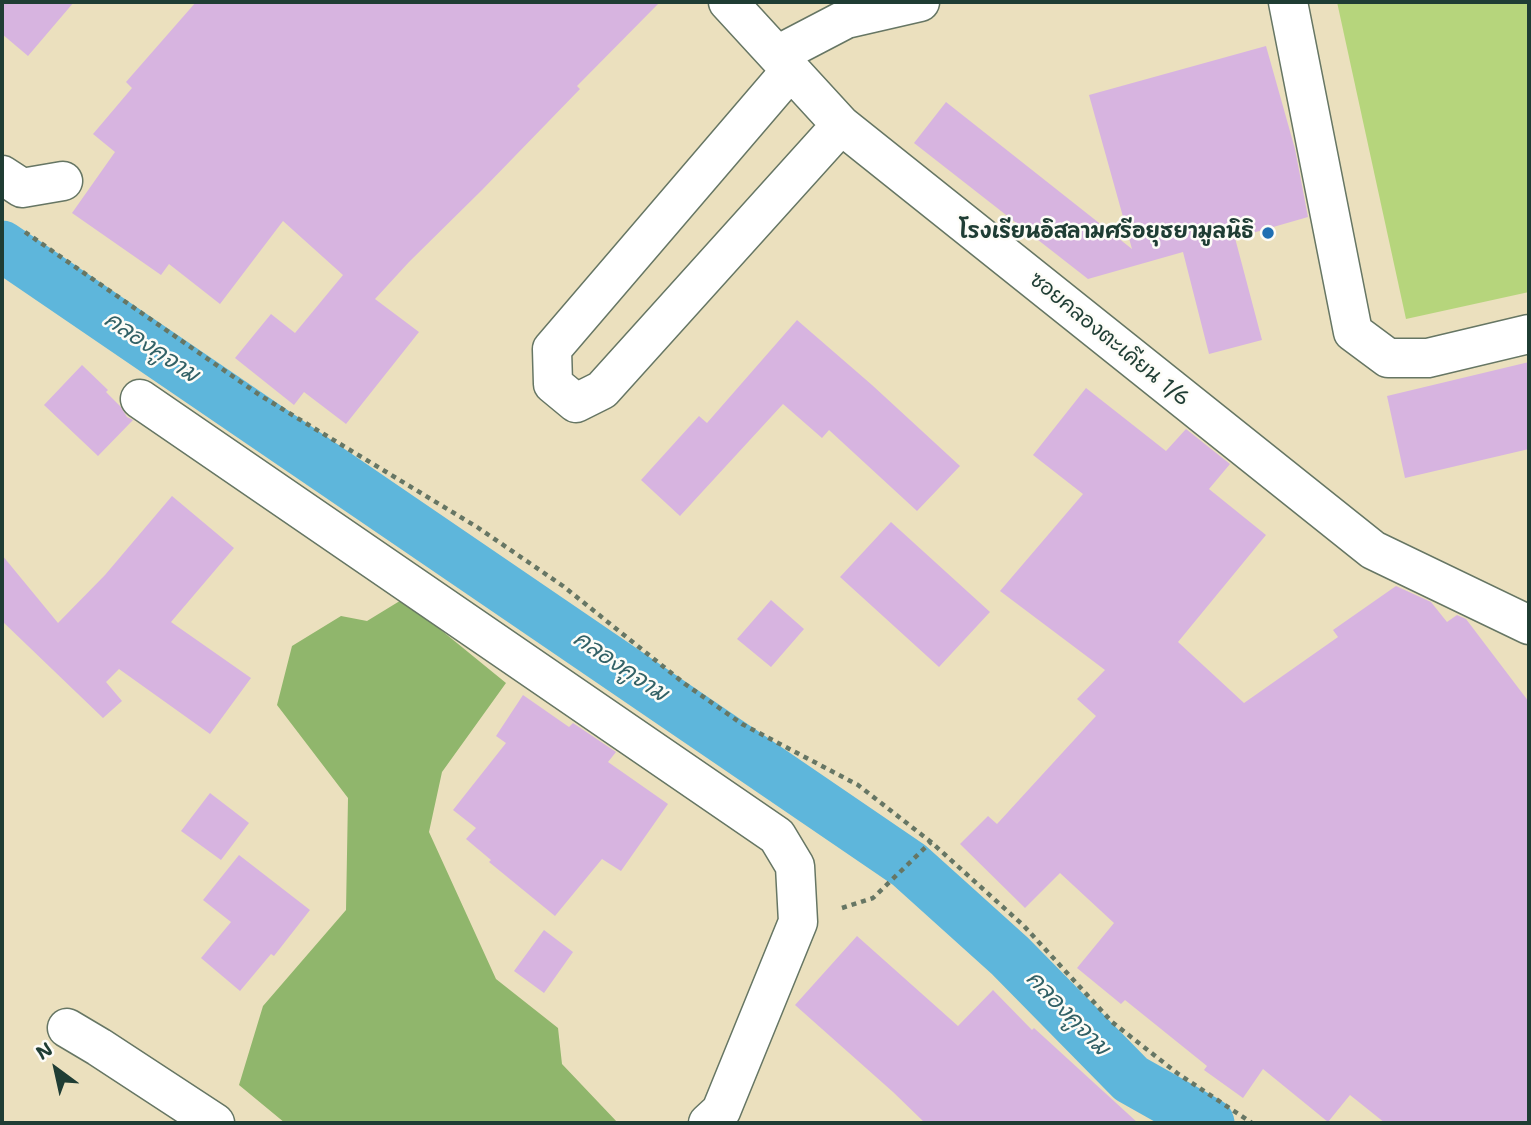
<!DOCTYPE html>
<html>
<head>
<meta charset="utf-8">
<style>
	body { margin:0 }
	#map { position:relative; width:1531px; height:1125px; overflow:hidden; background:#ebe0be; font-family:"Shantell Sans",sans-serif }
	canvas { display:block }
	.frame { position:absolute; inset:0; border:4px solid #1f3d34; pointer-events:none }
	.north { position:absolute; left:21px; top:1034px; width:70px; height:70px; -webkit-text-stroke:5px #fdfcf7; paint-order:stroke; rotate:327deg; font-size:19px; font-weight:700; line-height:28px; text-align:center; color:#1f3d34 }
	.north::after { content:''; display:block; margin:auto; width:24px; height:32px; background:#1f3d34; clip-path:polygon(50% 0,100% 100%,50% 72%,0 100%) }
</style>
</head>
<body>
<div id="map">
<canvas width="1531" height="1125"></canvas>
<div class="frame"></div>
<div class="north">N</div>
</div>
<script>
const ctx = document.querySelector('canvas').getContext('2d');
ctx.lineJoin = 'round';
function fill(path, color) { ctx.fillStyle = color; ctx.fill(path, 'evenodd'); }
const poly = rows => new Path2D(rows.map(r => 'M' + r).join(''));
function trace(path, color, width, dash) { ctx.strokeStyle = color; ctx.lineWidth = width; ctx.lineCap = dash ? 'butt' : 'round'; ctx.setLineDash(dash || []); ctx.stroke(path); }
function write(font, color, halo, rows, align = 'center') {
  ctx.font = font + ' "Shantell Sans","Playpen Sans Thai",sans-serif'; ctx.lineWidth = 5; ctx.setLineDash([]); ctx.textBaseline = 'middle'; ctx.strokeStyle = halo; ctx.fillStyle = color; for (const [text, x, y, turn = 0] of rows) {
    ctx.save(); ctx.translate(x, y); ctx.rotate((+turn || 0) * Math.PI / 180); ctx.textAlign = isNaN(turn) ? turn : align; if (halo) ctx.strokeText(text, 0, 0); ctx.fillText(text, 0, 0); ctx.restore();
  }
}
fill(poly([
	[1337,2,1529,2,1529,292,1406,319]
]), '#b6d57c');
fill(poly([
	[403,599,506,683,442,772,429,832,496,979,558,1028,562,1064,618,1123,285,1123,239,1085,263,1006,346,910,348,798,277,705,292,646,341,616,367,621]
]), '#90b66c');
trace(poly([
	[2,246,909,865,1010,956,1131,1079,1209,1123]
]), '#5eb6db', 51);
fill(poly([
	[2,2,74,2,28,56,2,34],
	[196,2,660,2,577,86,580,89,482,190,409,262,375,299,419,332,346,424,304,392,294,405,235,358,271,314,295,333,343,275,283,221,220,304,169,264,161,275,72,213,115,152,93,134,132,88,126,82],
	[1266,46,1295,149,1308,217,1235,238,1262,340,1209,354,1183,252,1088,279,914,143,946,102,1132,249,1089,95],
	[797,320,872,385,960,466,917,511,829,430,822,438,783,404,680,516,641,480,699,416,707,423],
	[1529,362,1529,449,1405,478,1387,396],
	[82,365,108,390,106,392,120,406,127,417,133,420,98,456,44,405],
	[1086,388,1166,451,1186,429,1230,464,1209,489,1266,535,1178,642,1244,703,1338,637,1333,630,1396,586,1431,602,1447,622,1457,615,1466,619,1529,702,1529,1123,1385,1123,1350,1095,1328,1122,1263,1069,1243,1098,1204,1070,1207,1066,1125,1000,1121,1004,1077,968,1114,923,1060,873,1025,908,960,844,988,816,997,824,1096,716,1077,699,1105,670,1000,591,1083,494,1033,455],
	[172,496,234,548,171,622,251,678,210,734,119,669,106,682,122,701,103,718,2,621,2,555,58,623,105,575],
	[891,522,990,612,939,667,840,577],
	[771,600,804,629,771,667,737,639],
	[523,695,569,727,573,723,616,752,608,762,668,804,621,871,602,859,555,916,489,862,491,860,466,839,476,828,453,810,506,743,496,736],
	[210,793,249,823,221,860,181,831],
	[239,855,310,910,274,956,271,954,240,991,201,958,231,922,203,900],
	[544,930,573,952,544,993,514,971],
	[857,936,958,1026,993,990,1032,1030,1034,1028,1138,1123,925,1123,893,1092,795,1005]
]), '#d7b4e0');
const minor = poly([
	[728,2,841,125,1373,550,1529,625],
	[1288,2,1353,332,1388,358,1428,358,1529,334],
	[777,55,846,19,920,2],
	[791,70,552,349,553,384,576,403,602,390,841,125],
	[2,175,22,188,63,181],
	[140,399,777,836,795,866,798,922,721,1111,708,1123],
	[67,1028,99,1047,215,1123]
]);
trace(minor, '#667664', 41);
trace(poly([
	[25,232,261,396,477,527,563,586,685,684,742,724,858,785,931,842,1024,926,1112,1022,1177,1073,1252,1123],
	[842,908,873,898,931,842]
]), '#667664', 4.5, [5, 5]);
trace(minor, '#fff', 38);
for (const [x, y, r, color] of [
	[1268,233,7,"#1f6fb2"]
]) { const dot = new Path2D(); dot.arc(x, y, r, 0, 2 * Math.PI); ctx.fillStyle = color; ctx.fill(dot); trace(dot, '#fdfcf7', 2.5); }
write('bold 21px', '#1f3d34', '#fdfcf7', [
	["โรงเรียนอิสลามศรีอยุธยามูลนิธิ",1254,233]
], 'right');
write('21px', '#1f3d34', '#fdfcf7', [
	["ซอยคลองตะเคียน 1/6",1109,340,39]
]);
write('italic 23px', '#326166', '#fdfcf7', [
	["คลองคูจาม",151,348,34],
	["คลองคูจาม",620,667,34],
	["คลองคูจาม",1067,1014,46]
]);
</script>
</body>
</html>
